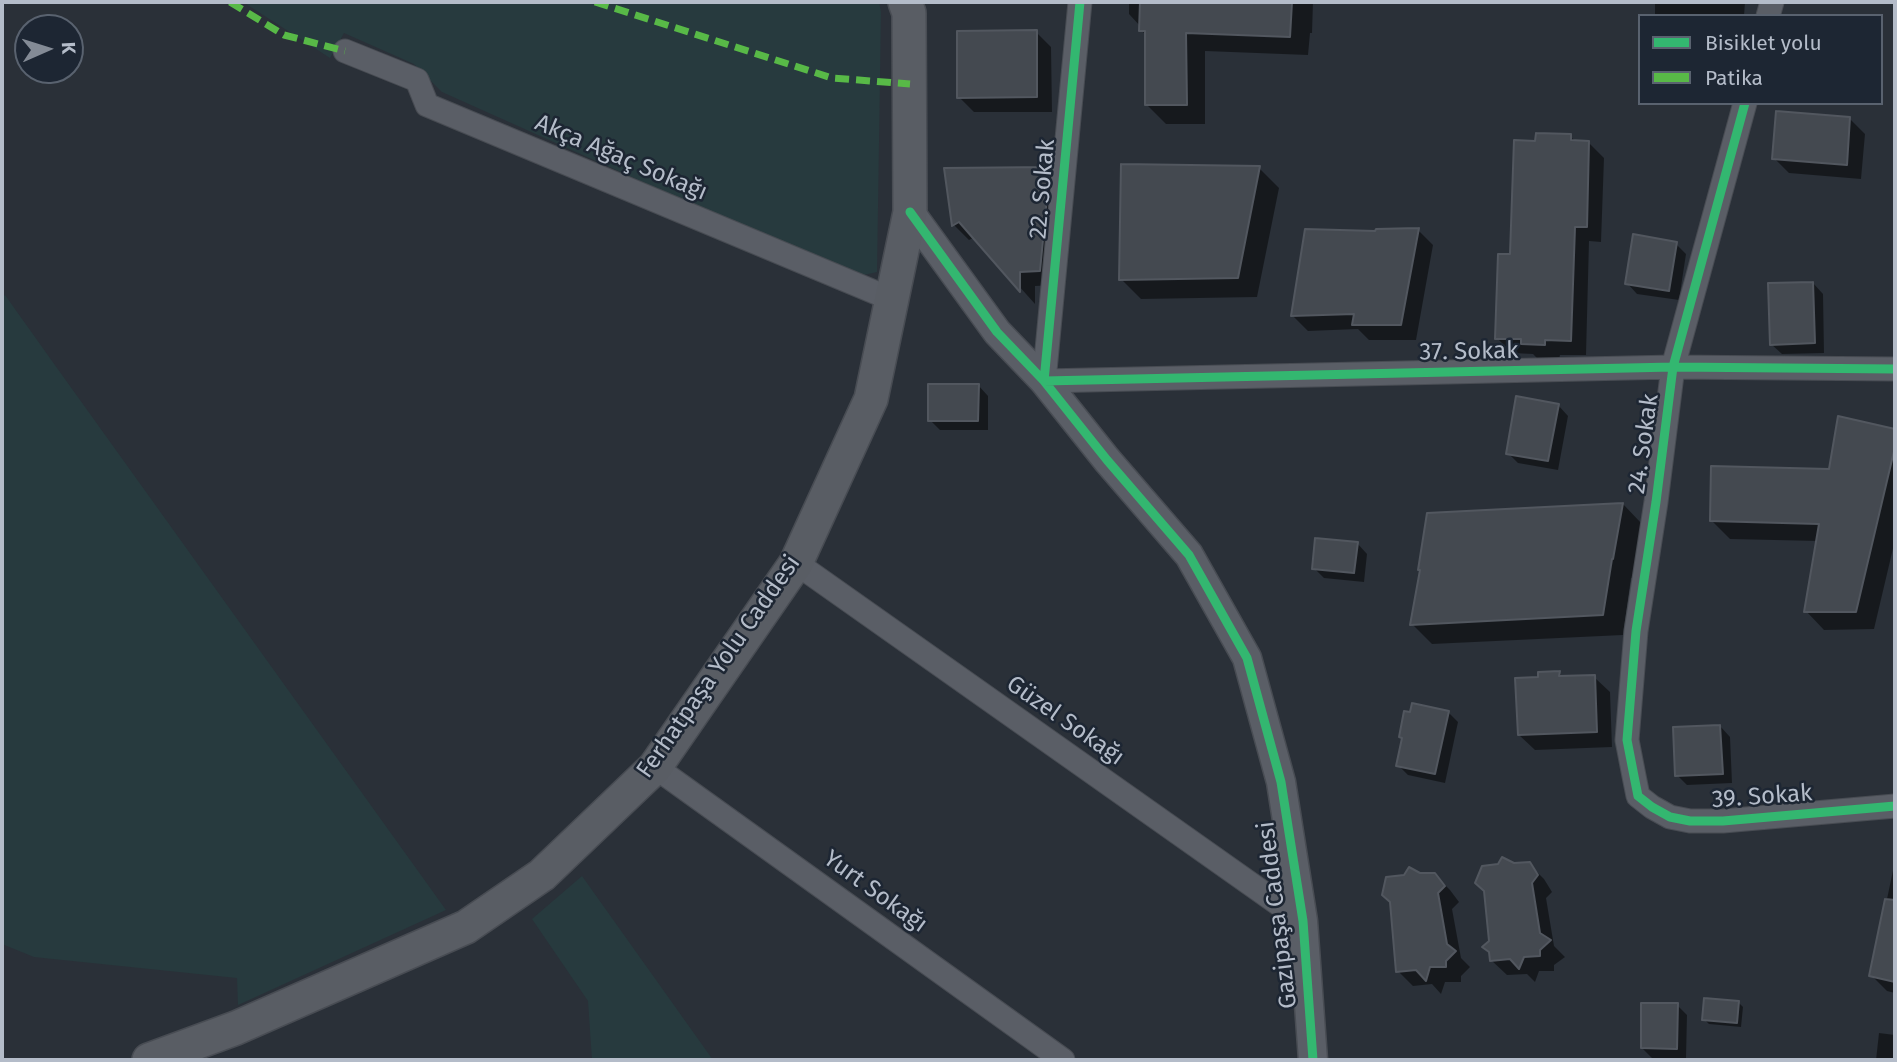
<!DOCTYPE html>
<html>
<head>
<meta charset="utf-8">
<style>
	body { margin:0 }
	#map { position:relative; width:1897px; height:1062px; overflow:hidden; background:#2a3038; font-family:"Fira Sans",sans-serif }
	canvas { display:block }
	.frame { position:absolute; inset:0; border:4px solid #b4bcc9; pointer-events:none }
	.legend { position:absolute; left:1638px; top:14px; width:245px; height:91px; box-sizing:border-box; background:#1d2633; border:2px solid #59626f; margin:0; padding:9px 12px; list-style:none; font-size:21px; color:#b4bcc9 }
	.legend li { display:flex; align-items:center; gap:14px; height:35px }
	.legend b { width:35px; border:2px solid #59626f }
	.north { position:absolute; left:14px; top:14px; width:70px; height:70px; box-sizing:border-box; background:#1d2633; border:2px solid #59626f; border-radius:50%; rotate:87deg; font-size:19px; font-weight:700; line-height:28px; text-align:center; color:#b4bcc9 }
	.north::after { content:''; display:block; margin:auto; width:24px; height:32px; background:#848b96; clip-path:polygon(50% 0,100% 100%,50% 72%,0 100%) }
</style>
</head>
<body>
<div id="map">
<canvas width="1897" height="1062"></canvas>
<div class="frame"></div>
<ul class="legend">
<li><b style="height:9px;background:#33b770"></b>Bisiklet yolu</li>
<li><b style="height:9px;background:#58b947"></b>Patika</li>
</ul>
<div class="north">K</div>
</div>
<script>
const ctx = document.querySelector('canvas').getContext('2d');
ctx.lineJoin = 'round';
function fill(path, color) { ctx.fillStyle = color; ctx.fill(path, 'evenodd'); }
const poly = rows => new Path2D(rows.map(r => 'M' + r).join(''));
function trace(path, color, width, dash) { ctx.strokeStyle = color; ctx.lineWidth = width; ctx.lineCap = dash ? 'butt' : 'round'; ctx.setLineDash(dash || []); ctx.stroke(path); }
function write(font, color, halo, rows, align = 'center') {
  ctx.font = font + ' "Fira Sans",sans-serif'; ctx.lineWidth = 5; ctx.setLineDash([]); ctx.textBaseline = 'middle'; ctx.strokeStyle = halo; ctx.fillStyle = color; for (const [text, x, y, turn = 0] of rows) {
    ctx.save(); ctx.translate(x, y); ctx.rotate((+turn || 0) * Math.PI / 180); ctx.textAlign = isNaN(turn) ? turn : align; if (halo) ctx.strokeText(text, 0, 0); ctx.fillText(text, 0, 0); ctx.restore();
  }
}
fill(poly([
	[243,2,879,2,881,12,877,272,855,277,442,92,414,64,344,33,330,58],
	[5,295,52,361,446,910,238,1005,237,978,34,957,2,944,2,297],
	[582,876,713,1060,592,1060,588,1001,532,919]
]), '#273a3e');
fill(poly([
	[1129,2,1313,2,1312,33,1310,33,1308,55,1205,51,1205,124,1166,124,1147,105,1147,36,1141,30,1141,27,1129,14],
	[1655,2,1745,2,1744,16,1655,16],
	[1036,32,1051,47,1052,112,974,112,959,97],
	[1850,119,1865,134,1861,179,1789,173,1774,158],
	[1570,136,1576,142,1589,143,1604,158,1601,242,1589,241,1586,355,1560,355,1559,359,1538,359,1533,354,1512,353,1497,338,1512,256,1537,143],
	[1259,168,1279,188,1257,297,1141,299,1121,279],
	[1050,169,1065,184,1055,285,1035,286,1035,304,975,237,969,240,954,225],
	[1418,230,1433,245,1416,340,1369,340,1358,329,1308,331,1293,316,1377,233],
	[1676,244,1686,254,1679,300,1637,294,1627,283],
	[1813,283,1823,294,1824,353,1782,354,1771,344],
	[978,385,988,396,988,430,940,430,930,420],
	[1558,405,1568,416,1558,470,1518,463,1508,453],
	[1840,418,1895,431,1895,540,1874,629,1824,630,1806,611,1818,541,1730,539,1711,520,1830,471],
	[1623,504,1642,524,1633,578,1631,578,1623,635,1432,644,1412,624],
	[1357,543,1367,554,1364,582,1324,578,1314,568],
	[1559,673,1564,678,1594,677,1610,692,1612,747,1535,750,1519,735,1540,679],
	[1448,712,1458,722,1445,783,1408,775,1398,765,1403,739,1401,737],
	[1720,726,1730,737,1732,783,1687,785,1677,775],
	[1895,861,1895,993,1887,991,1871,975],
	[1514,864,1529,864,1544,879,1552,892,1546,898,1554,946,1565,957,1554,965,1554,971,1539,971,1535,982,1527,974,1507,975,1491,960,1491,941],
	[1434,874,1450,890,1459,902,1452,909,1461,958,1470,967,1461,976,1461,982,1445,982,1441,994,1432,984,1413,986,1398,971,1419,875],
	[1739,1003,1743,1007,1741,1027,1709,1024,1704,1019],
	[1677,1005,1687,1015,1686,1058,1652,1058,1642,1048],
	[1879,1033,1895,1035,1895,1060,1876,1060]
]), '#0007');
const building = poly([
	[1140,2,1292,2,1290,37,1186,33,1187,105,1145,105,1145,31,1139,31,1140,2],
	[1037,30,1037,97,957,98,957,31,1037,30],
	[1776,111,1850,117,1847,165,1772,159,1776,111],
	[1536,133,1571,134,1571,140,1589,141,1587,227,1575,227,1571,341,1545,340,1545,345,1521,344,1521,339,1495,339,1498,254,1510,254,1514,140,1535,141,1536,133],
	[1121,164,1260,166,1238,278,1119,280,1121,164],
	[1050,167,1040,271,1020,272,1020,292,959,222,952,226,944,168,1050,167],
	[1419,228,1401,325,1352,325,1354,314,1291,316,1305,229,1375,231,1376,229,1419,228],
	[1633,234,1677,242,1669,291,1625,284,1633,234],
	[1813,282,1815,343,1770,345,1768,283,1813,282],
	[928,384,979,384,978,421,928,421,928,384],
	[1516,396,1559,404,1548,461,1506,454,1516,396],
	[1838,416,1895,429,1895,447,1856,612,1804,612,1819,524,1710,521,1711,466,1829,469,1838,416],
	[1623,503,1613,559,1612,559,1603,615,1410,625,1420,570,1418,570,1427,513,1623,503],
	[1315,538,1358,542,1354,573,1312,569,1315,538],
	[1560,671,1559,676,1595,675,1597,732,1518,735,1515,678,1538,677,1538,672,1560,671],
	[1412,703,1449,711,1435,774,1396,766,1402,738,1399,737,1404,711,1410,712,1412,703],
	[1720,725,1723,774,1675,776,1673,727,1720,725],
	[1502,857,1514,863,1530,862,1538,875,1532,883,1540,933,1551,940,1540,950,1540,956,1524,957,1519,969,1510,959,1490,961,1489,952,1482,947,1489,941,1484,891,1475,883,1482,866,1498,864,1502,857],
	[1409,867,1420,873,1435,873,1445,886,1438,893,1447,944,1456,951,1446,961,1446,967,1430,967,1426,981,1416,970,1396,972,1390,902,1382,895,1386,877,1404,875,1409,867],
	[1885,899,1895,900,1895,982,1869,976,1885,899],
	[1704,998,1739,1001,1737,1023,1702,1020,1704,998],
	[1641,1003,1678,1003,1677,1049,1641,1048,1641,1003]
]);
fill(building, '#444950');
trace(building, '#52575f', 2);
const minor = poly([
	[1080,2,1044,381,1673,367,1895,369],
	[1768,16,1772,2],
	[345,51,417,80,427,105,891,299],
	[1745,103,1673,367,1656,502,1636,631,1627,740,1634,776,1638,796,1652,807,1670,817,1690,821,1723,821,1895,806],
	[796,563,1303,921],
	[655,767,1063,1060]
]);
const tertiary = poly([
	[910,212,997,332,1044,381,1107,460,1189,555,1247,658,1281,782,1303,921,1313,1060]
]);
const secondary = poly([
	[149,1060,236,1028,466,927,542,875,655,767,796,563,871,399,910,212,909,13,905,2]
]);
trace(minor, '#484c53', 25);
trace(tertiary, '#484c53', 31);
trace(secondary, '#484c53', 36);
trace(minor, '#5a5e66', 23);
trace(tertiary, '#5a5e66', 28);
trace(secondary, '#595d64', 33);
trace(poly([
	[230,2,284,35,345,51],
	[595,2,832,78,910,84]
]), '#58b947', 7, [14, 7]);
trace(poly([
	[1080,2,1044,381,1673,367,1895,369],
	[1745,103,1673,367,1656,502,1636,631,1627,740,1634,776,1638,796,1652,807,1670,817,1690,821,1723,821,1895,806],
	[910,212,997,332,1044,381,1107,460,1189,555,1247,658,1281,782,1303,921,1313,1060]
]), '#33b770', 9);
write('24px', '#b4bcc9', '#1d2633', [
	["Akça Ağaç Sokağı",621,158,23],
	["22. Sokak",1043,189,-85],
	["37. Sokak",1469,352,-1],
	["24. Sokak",1644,444,-82],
	["Ferhatpaşa Yolu Caddesi",719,667,-55],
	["Güzel Sokağı",1065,721,35],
	["39. Sokak",1762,797,-4],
	["Yurt Sokağı",875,892,36],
	["Gazipaşa Caddesi",1278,915,-97]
]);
</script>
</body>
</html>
